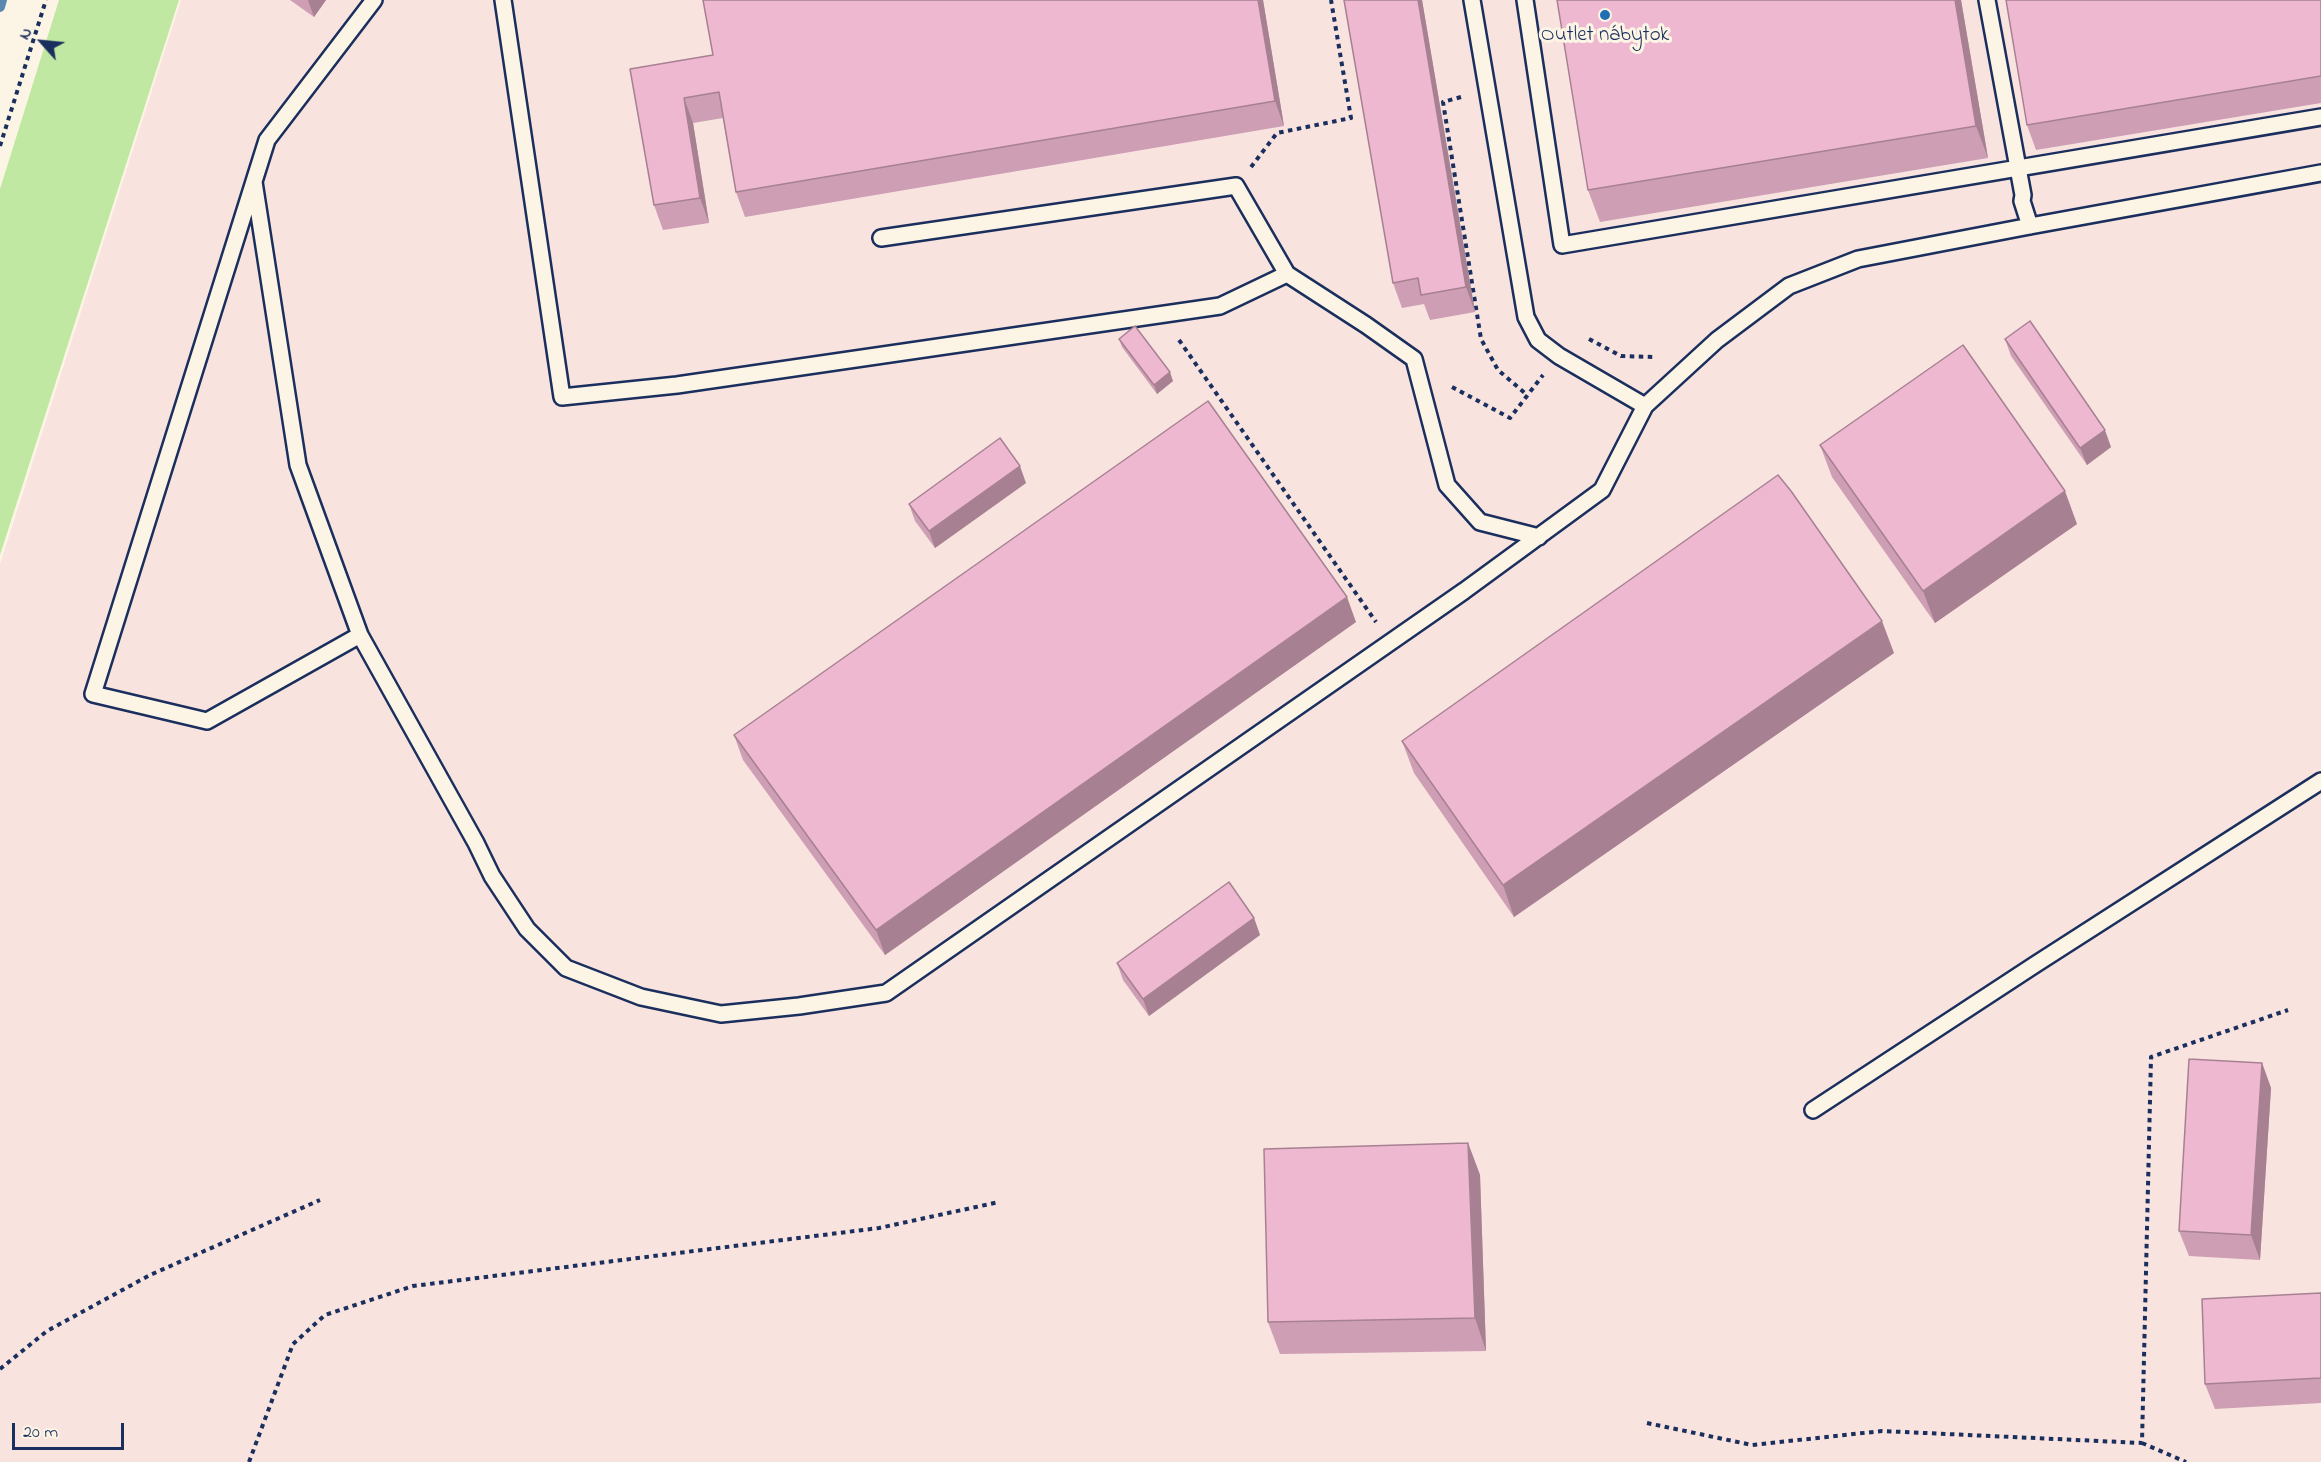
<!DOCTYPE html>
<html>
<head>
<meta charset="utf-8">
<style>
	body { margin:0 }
	#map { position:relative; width:2321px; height:1462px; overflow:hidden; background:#fcf5e5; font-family:"Indie Flower",sans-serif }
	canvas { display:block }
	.north { position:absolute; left:12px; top:12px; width:60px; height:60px; -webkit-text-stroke:4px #fcf5e5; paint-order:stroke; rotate:297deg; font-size:16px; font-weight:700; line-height:24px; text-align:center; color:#1b2f5e }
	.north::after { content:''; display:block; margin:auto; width:21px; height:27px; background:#1b2f5e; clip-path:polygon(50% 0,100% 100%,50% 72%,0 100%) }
	.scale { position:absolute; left:12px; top:1423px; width:112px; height:27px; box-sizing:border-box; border:3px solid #1b2f5e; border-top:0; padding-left:8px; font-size:18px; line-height:21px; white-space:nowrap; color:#1b2f5e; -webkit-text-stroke:4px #fcf5e5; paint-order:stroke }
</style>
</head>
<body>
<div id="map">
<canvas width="2321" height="1462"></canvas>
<div class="north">N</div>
<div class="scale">20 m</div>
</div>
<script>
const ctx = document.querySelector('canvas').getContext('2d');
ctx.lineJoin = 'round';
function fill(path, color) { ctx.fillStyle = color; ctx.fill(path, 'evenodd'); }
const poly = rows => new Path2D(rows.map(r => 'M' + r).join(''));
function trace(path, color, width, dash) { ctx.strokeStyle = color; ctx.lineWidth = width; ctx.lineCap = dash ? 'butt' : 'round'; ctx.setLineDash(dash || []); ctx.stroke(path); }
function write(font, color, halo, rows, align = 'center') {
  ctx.font = font + ' "Indie Flower",sans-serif'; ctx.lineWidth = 6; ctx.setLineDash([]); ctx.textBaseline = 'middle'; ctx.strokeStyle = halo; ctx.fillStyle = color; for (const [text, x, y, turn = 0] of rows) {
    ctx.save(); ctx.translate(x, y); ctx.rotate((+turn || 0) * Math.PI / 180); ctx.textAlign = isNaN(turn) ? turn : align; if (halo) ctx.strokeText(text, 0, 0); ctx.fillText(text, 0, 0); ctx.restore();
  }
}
fill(poly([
	[181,0,2321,0,2321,1462,0,1462,0,564]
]), '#f8e3df');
fill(poly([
	[59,0,179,0,0,555,0,189]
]), '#c1e8a3');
trace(poly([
	[0,7,2,0]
]), '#5b88af', 10);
const lane = poly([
	[503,0,562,397,677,385,1220,306,1287,274,1366,325,1414,359,1447,485,1480,522,1539,537],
	[1472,0,1526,317,1538,340,1559,356,1645,406,1717,340,1789,286,1858,259,2030,226,2321,173],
	[1525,0,1562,245,2321,117],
	[1987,0,2023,195,2022,201,2030,226],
	[254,182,298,465,360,635,476,843,492,876,527,929,566,968,641,997,721,1014,799,1006,886,993,1464,591,1602,490,1645,406],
	[881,238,1236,186,1287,274],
	[360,635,207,721,93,694,267,140,374,0],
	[1813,1110,2036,964,2321,781]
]);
trace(lane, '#1b2f5e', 20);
trace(poly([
	[1461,97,1443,102,1481,339,1498,370,1526,394],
	[0,146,46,0],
	[1251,167,1277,133,1351,118,1331,0],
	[1589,339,1621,356,1655,357],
	[1179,340,1376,622],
	[1452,387,1510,418,1543,375],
	[0,1369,47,1331,150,1275,320,1200],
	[1647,1423,1752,1445,1882,1431,2142,1443,2151,1057,2288,1010],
	[2142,1443,2186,1462],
	[249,1462,293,1344,325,1315,413,1286,879,1228,999,1202]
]), '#1b2f5e', 4, [4.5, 4.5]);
trace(lane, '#fcf5e5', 15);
fill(poly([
	[290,0,326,0,314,17],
	[1263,0,1284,126,745,217,736,192,723,118,693,123,709,223,663,230,654,205,630,69,713,55],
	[1422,0,1475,312,1430,320,1424,304,1402,308,1393,283],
	[1961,0,1988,158,1600,222,1588,190],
	[2321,0,2321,103,2036,150,2027,125],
	[1119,339,1173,381,1157,394,1122,347],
	[2005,339,2111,447,2087,465,2011,356],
	[1820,445,2077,524,1935,623,1832,477],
	[1026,483,935,548,915,521,909,504],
	[1356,622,885,955,743,760,734,735],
	[1894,653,1514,917,1414,773,1402,741],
	[1254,918,1260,935,1149,1016,1123,980,1117,963],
	[2262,1063,2271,1088,2260,1260,2189,1256,2179,1231],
	[1468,1143,1480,1175,1486,1351,1280,1354,1268,1322],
	[2321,1293,2321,1403,2215,1409,2205,1384]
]), '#cd9eb4');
fill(poly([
	[308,0,326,0,314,17],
	[1258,0,1263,0,1284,126,1275,101],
	[1418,0,1422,0,1475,312,1466,287],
	[1955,0,1961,0,1988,158,1976,126],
	[684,98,693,123,709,223,700,198],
	[1170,372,1173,381,1157,394,1154,385],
	[2105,430,2111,447,2087,465,2080,448],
	[1020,466,1026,483,935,548,929,531],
	[2065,491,2077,524,1935,623,1923,591],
	[1347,597,1356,622,885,955,876,930],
	[1882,621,1894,653,1514,917,1503,885],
	[1254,918,1260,935,1149,1016,1143,999],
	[2262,1063,2271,1088,2260,1260,2251,1235],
	[1468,1143,1480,1175,1486,1351,1475,1318]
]), '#a78192');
const building = poly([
	[703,0,1258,0,1275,101,736,192,719,92,684,98,700,198,654,205,630,69,713,55,703,0],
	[1344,0,1418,0,1466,287,1421,295,1418,278,1393,283,1344,0],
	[1557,0,1955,0,1976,126,1588,190,1557,0],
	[2006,0,2321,0,2321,76,2027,125,2006,0],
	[2030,321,2105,430,2080,448,2005,339,2030,321],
	[1135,326,1170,372,1154,385,1119,339,1135,326],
	[1963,345,2065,491,1923,591,1820,445,1963,345],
	[1208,401,1347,597,876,930,734,735,1208,401],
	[1000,438,1020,466,929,531,909,504,1000,438],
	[1778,475,1791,491,1882,621,1503,885,1402,741,1778,475],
	[1229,882,1254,918,1143,999,1117,963,1229,882],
	[2189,1059,2262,1063,2251,1235,2179,1231,2189,1059],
	[1468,1143,1475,1318,1268,1322,1264,1149,1468,1143],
	[2321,1293,2321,1378,2205,1384,2202,1299,2321,1293]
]);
fill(building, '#eeb8d1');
trace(building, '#a78192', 1.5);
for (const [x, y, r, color] of [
	[1605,15,6,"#1f6fb2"]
]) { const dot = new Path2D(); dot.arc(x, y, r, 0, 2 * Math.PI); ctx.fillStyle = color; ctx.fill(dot); trace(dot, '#fcf5e5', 2); }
write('21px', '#1b2f5e', '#fcf5e5', [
	["Outlet nábytok",1605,37]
]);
</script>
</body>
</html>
